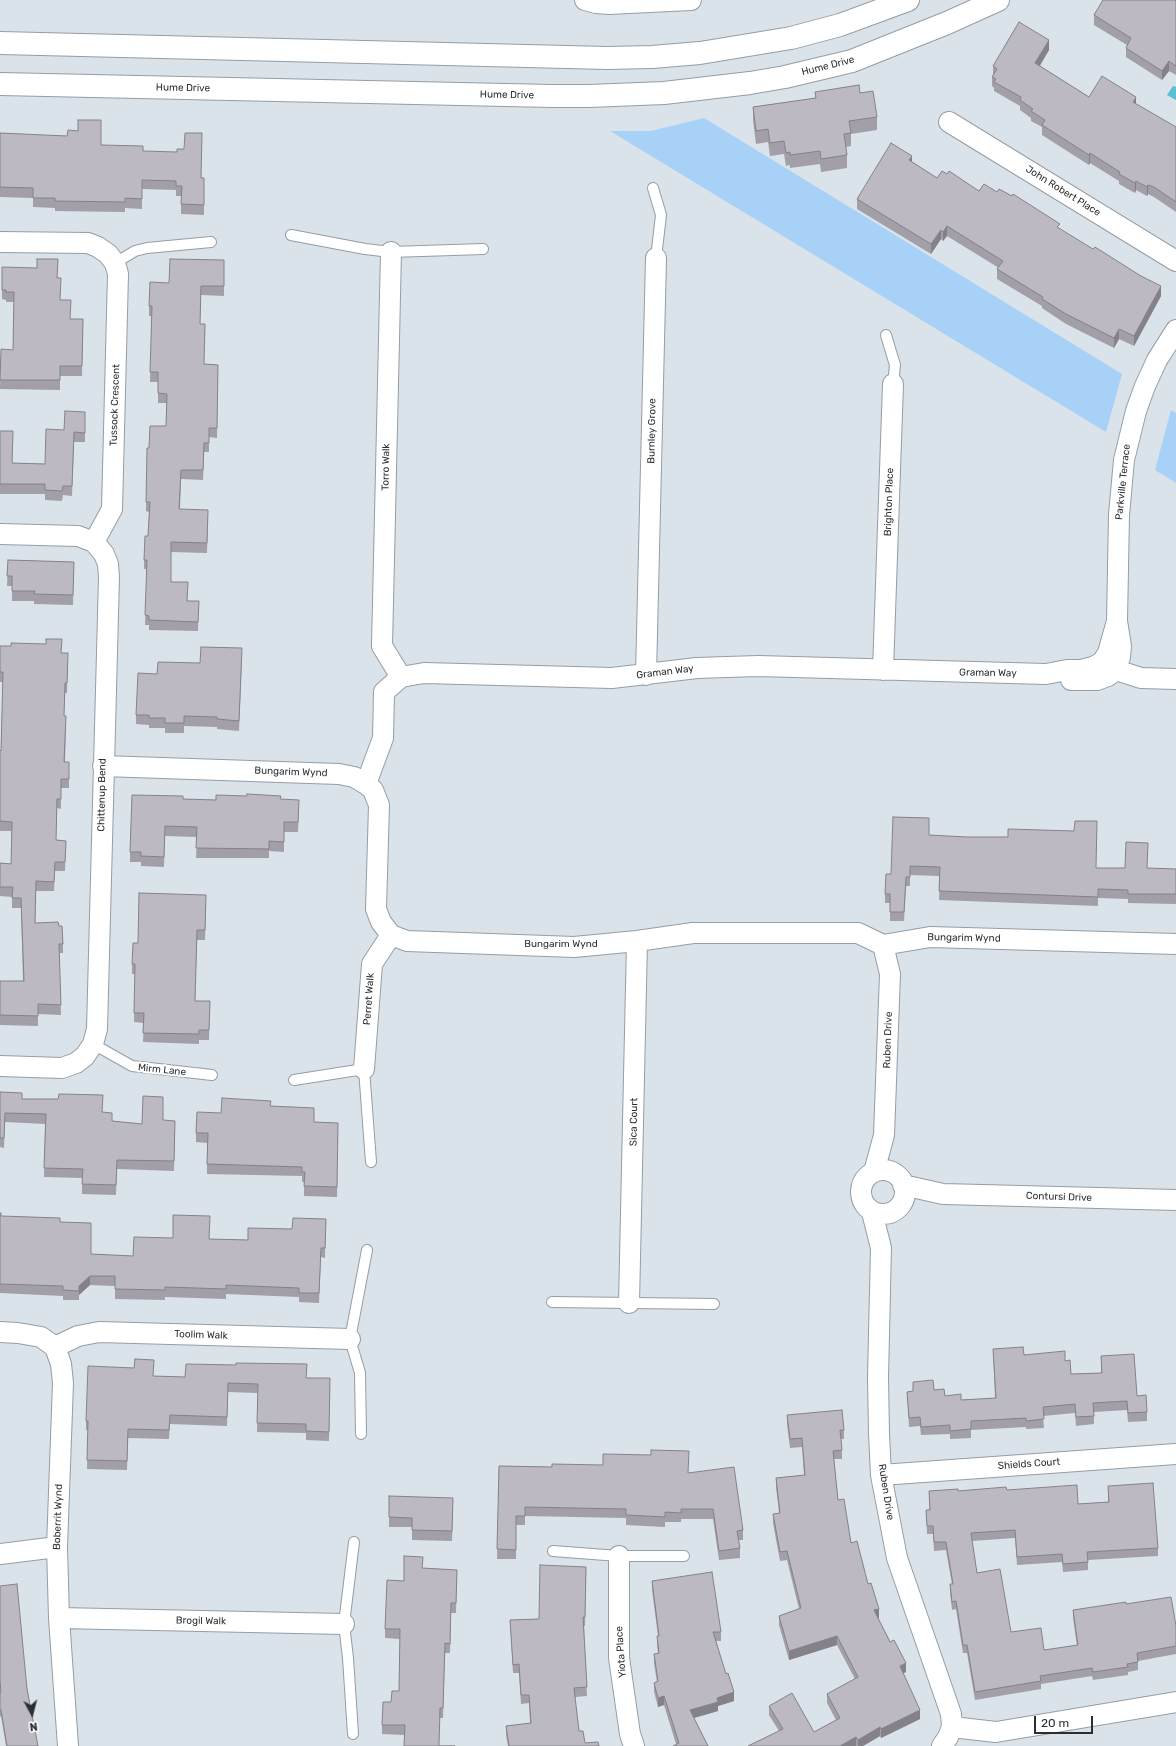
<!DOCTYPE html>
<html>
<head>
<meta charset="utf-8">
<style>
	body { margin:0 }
	#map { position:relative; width:1176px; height:1746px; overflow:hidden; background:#dae2ea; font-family:Rubik,sans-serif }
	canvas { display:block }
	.north { position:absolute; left:12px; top:1694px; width:40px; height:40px; -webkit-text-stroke:3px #fff; paint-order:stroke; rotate:173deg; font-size:11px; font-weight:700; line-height:16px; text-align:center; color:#2c2f32 }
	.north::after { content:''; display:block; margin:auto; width:14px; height:18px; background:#2c2f32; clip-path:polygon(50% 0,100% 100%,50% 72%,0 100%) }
	.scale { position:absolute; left:1034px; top:1716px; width:59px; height:18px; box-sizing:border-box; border:2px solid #2c2f32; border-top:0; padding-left:5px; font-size:12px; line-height:14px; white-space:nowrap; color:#2c2f32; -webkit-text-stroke:3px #fff; paint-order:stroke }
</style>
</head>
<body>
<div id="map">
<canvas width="1176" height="1746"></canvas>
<div class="north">N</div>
<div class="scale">20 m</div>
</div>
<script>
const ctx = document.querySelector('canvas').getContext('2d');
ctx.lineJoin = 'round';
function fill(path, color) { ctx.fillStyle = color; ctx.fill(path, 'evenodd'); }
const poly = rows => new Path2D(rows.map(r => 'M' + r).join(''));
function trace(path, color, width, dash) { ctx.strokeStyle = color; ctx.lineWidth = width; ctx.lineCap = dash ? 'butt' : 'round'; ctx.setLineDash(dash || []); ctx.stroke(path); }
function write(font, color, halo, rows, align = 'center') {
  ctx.font = font + ' Rubik,sans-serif'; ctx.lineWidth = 4; ctx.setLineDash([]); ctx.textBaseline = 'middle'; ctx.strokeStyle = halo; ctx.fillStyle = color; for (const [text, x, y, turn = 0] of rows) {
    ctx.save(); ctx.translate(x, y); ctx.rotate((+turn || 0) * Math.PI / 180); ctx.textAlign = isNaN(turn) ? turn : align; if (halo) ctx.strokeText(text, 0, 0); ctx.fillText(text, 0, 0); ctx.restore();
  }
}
fill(poly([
	[704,118,1122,374,1106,432,610,131,651,131],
	[1171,410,1176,413,1176,483,1155,470]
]), '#a8d1f8');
fill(poly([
	[1173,86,1176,87,1176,100,1167,95]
]), '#59c0d1');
const lane = poly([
	[653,188,661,215,656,258],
	[291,235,365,249,391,252,483,249],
	[115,263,135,251,147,248,211,242],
	[886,335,895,365,893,384],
	[93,1044,132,1066,212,1075],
	[294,1080,364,1069,371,1162],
	[552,1302,714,1304],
	[361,1434,360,1373,350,1339,367,1250],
	[553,1551,619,1556,684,1556],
	[353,1734,348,1658,344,1624,354,1542]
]);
const street = poly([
	[585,0,596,3,609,4,691,0],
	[949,122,1176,261],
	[0,242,88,243,98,247,108,254,115,263,118,274,112,509,94,542],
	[391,252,382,646,401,677],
	[0,534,78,536,94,542,104,554,108,564,109,577,97,1029,93,1044,85,1056,76,1063,62,1068,0,1066],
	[1105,664,1116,670,1141,678,1176,679],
	[883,670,893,384],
	[646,675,656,258],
	[1071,680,1097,680,1108,676,1116,670,1120,657,1121,646,1117,621,1119,515,1124,460,1136,411,1145,386,1157,360,1176,330],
	[103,766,339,774,354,777,366,784,373,790,379,805,376,909,381,922,391,935,407,941,574,947,637,941,693,933,858,933,883,945,930,937,1176,944],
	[366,784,383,738,384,692,401,677,424,673,612,678,697,668,758,666,1046,674,1067,670,1081,670,1093,667,1102,662,1108,653,1117,621],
	[364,1069,372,964,391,935],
	'861 1192a22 22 0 1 1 44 0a22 22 0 1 1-44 0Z',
	[874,1172,884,1135,890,974,883,945],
	[903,1185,943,1194,1176,1200],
	[872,1212,881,1248,878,1377,879,1434,881,1475,897,1558,951,1714,952,1727,948,1737,942,1746],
	[629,1303,637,941],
	[0,1332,18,1333,41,1337,55,1347,61,1364,63,1383,57,1547,59,1618,68,1746],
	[55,1347,78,1336,99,1332,350,1339],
	[881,1475,1176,1454],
	[0,1554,57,1547],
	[619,1556,619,1658,630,1734,634,1746],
	[59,1618,344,1624],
	[952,1727,996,1732,1176,1702]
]);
const secondary = poly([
	[0,43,607,58,652,57,700,53,791,38,840,25,908,0],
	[0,84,552,96,589,96,664,93,750,83,785,77,852,61,947,23,998,0]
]);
trace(lane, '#959da5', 12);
trace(street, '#959da5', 22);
trace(secondary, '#959da5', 24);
trace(lane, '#fff', 10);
trace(street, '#fff', 20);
trace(secondary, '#fff', 22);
fill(poly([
	[1176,0,1176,75,1169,71,1162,80,1126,57,1126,48,1127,45,1094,25,1094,15],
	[1049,50,1040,66,1089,97,1136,104,1176,127,1176,212,1154,197,1148,194,1147,196,1136,190,1135,193,1119,184,1119,181,1090,163,1089,165,1042,135,1042,127,1031,121,1031,118,1020,110,1020,106,994,91,994,88,992,86,992,77,993,75,993,66],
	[815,92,860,93,877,117,877,130,851,134,851,146,846,147,847,155,847,168,821,172,820,164,790,168,790,165,786,166,784,154,770,156,768,142,756,144,753,120,753,107,815,98],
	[0,133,101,145,143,151,201,178,204,178,204,215,181,214,181,196,176,196,176,190,142,189,142,209,125,208,125,212,55,211,55,208,33,207,33,198,0,197],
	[912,162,937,178,947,174,979,191,997,192,1060,229,1161,296,1134,346,1119,339,1114,348,1066,324,1042,308,1042,306,997,279,997,269,999,268,947,236,943,241,941,239,931,254,857,209,857,199],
	[224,270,224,296,201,295,200,324,205,333,204,364,218,365,217,438,209,437,209,452,204,452,203,480,181,479,180,509,208,519,207,553,171,552,171,582,188,601,199,601,198,631,149,630,149,625,145,625,147,569,144,569,144,560,148,536,149,512,146,511,146,502,149,448,166,426,167,403,158,403,158,382,150,382,152,316,149,316,149,306,169,283],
	[58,278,60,300,70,319,83,319,82,376,60,376,60,390,0,389,1,349,13,350,14,302,6,302,6,300,2,299,2,290],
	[85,422,85,442,74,442,72,496,63,495,62,501,45,500,45,494,0,494,0,431,13,441,12,463,45,464,64,430],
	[8,560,74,562,73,605,34,604,34,601,12,601,12,586,7,586],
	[0,646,62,653,68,662,67,693,65,693,64,716,66,726,65,762,69,771,69,788,61,788,61,809,57,808,56,840,66,841,65,871,55,871,54,891,36,891,35,923,59,926,63,944,63,953,59,953,61,1015,38,1014,38,1026,0,1025,0,981,23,981,21,908,12,908,12,897,0,896,0,863,11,864,12,831,0,831,0,750,1,751,3,682,0,682],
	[242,658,239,731,217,729,217,727,184,726,184,733,165,733,165,728,149,728,149,725,136,724,136,715,157,674,200,663],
	[183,799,216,800,281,799,299,810,298,832,284,832,284,852,269,851,269,858,196,858,197,837,165,836,164,867,141,866,141,862,130,862,130,852],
	[929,835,1096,868,1176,869,1176,904,1128,903,1128,899,1098,898,1098,906,939,900,940,876,910,875,910,886,906,886,904,921,890,921,890,903,885,903,885,894,891,874],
	[206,905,205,940,197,940,195,1001,210,1001,209,1040,199,1040,199,1044,143,1042,144,1023,134,1022,135,974,132,974,132,964,138,943],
	[0,1092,22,1099,103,1112,112,1121,142,1124,163,1120,175,1130,174,1171,117,1169,116,1195,82,1194,82,1178,44,1177,45,1124,5,1122,4,1148,0,1147],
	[271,1106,314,1122,338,1133,337,1197,304,1196,304,1182,302,1182,302,1176,207,1174,207,1143,196,1142,196,1133,221,1113],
	[0,1213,1,1216,60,1222,91,1254,133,1256,210,1239,248,1240,292,1229,326,1219,325,1258,321,1257,319,1303,299,1302,299,1297,226,1294,226,1299,165,1297,165,1300,115,1299,115,1286,90,1285,79,1295,79,1300,63,1300,63,1296,0,1293],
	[993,1349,1065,1361,1071,1374,1101,1373,1101,1356,1137,1396,1147,1412,1147,1421,1128,1422,1127,1410,1094,1412,1094,1424,1076,1426,1075,1413,1043,1416,1044,1428,1026,1429,1026,1427,971,1430,971,1438,950,1439,950,1434,921,1435,920,1426,909,1427,907,1392,913,1391,913,1382,945,1396,961,1400,995,1398],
	[134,1368,154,1376,185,1377,306,1378,330,1378,329,1441,306,1440,306,1433,257,1432,258,1393,228,1392,227,1426,170,1424,169,1439,128,1438,127,1470,87,1469,88,1430,86,1430,86,1421],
	[787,1415,844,1430,844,1439,841,1439,842,1450,842,1459,834,1459,838,1500,851,1543,868,1584,879,1618,878,1618,906,1672,903,1673,920,1719,881,1738,880,1736,863,1746,748,1746,779,1731,769,1715,769,1706,814,1732,836,1720,827,1703,827,1694,855,1679,837,1645,789,1660,779,1625,779,1616,799,1609,787,1560,780,1561,773,1523,773,1514,779,1513,776,1487,776,1478,804,1475,802,1447,790,1448,787,1424],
	[499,1466,552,1467,688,1473,743,1530,743,1540,738,1540,740,1548,740,1558,719,1560,713,1519,681,1519,681,1522,665,1522,665,1527,626,1525,626,1518,525,1516,525,1525,516,1525,516,1559,497,1559],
	[1108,1486,1158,1548,1158,1556,1088,1560,1088,1570,1063,1572,1062,1562,1017,1565,1015,1538,972,1541,977,1573,1011,1632,1044,1650,1077,1646,1073,1618,1073,1610,1126,1604,1176,1626,1176,1654,1138,1661,1138,1670,1128,1672,1128,1675,1093,1680,1092,1676,1041,1684,1041,1689,975,1700,967,1653,963,1653,956,1609,952,1610,950,1592,950,1584,952,1584,946,1550,934,1551,933,1534,927,1534,926,1510,929,1510,929,1491,958,1491,1007,1490,1078,1504,1108,1502],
	[453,1508,452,1541,412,1540,412,1527,389,1527,389,1517],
	[586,1567,585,1626,584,1626,587,1696,575,1697,579,1731,585,1743,599,1746,508,1746,506,1735,506,1726,530,1723,529,1703,521,1704,519,1673,513,1673,510,1620,539,1619],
	[423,1568,457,1570,456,1613,451,1613,450,1653,445,1653,443,1718,440,1718,404,1746,404,1735,382,1734,382,1725,391,1702,399,1691,400,1639,385,1638,385,1629,404,1581],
	[652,1581,721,1632,721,1641,716,1641,734,1701,718,1706,718,1711,694,1718,708,1746,676,1744,664,1705,658,1707,654,1692,654,1683,657,1682,654,1663,654,1654,658,1653,657,1645,657,1636,658,1636,652,1590],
	[0,1586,27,1689,38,1746,6,1746,1,1716,0,1717,0,1693,1,1693,0,1687]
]), '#a29fa8');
fill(poly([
	[1049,40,1049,50,1035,73,1035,63],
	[1169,61,1169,71,1162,80,1162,71],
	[1136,97,1136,106,1133,102],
	[1090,153,1090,163,1089,165,1089,155],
	[912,156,912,166,909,160],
	[1136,181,1136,190,1135,193,1135,183],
	[1148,185,1148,194,1147,196,1147,187],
	[947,226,947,236,943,241,943,232],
	[941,230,941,239,931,254,931,244],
	[1161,286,1161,296,1134,346,1134,336],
	[1119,329,1119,339,1114,348,1114,338],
	[90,1276,90,1285,79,1295,79,1300,79,1286],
	[879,1609,879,1618,874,1619,874,1610],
	[837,1636,837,1645,789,1660,789,1651],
	[906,1663,906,1672,900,1675,900,1666],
	[734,1692,734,1701,718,1706,718,1711,690,1719,690,1710,717,1698],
	[664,1696,664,1705,658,1707,658,1698],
	[920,1710,920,1719,881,1738,881,1729],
	[880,1727,880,1736,863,1746,858,1746,858,1740],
	[856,1737,856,1746,840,1746]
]), '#848288');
const building = poly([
	[1103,0,1176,0,1176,66,1169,61,1162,71,1126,48,1131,38,1094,15,1103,0],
	[1019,22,1049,40,1035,63,1089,97,1102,76,1136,97,1133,102,1176,127,1176,202,1154,187,1148,185,1147,187,1136,181,1135,183,1119,174,1120,172,1090,153,1089,155,1042,125,1045,120,1031,111,1033,109,1020,100,1021,97,994,82,996,79,992,77,997,69,993,66,1019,22],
	[859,85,860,93,873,91,877,117,849,121,851,133,844,134,847,155,821,159,820,151,790,155,790,152,786,153,784,141,770,143,768,129,756,131,753,107,816,98,815,92,859,85],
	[78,120,101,120,101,145,143,146,143,151,177,152,177,149,184,149,185,133,202,133,201,178,204,178,204,205,181,204,182,186,176,186,176,181,142,180,142,199,125,198,125,202,55,201,55,198,33,198,33,188,0,187,0,133,67,136,68,130,78,131,78,120],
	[891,143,912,156,909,160,937,178,942,171,947,174,949,171,979,191,984,184,997,192,999,189,1012,196,1013,194,1060,224,1057,227,1093,249,1095,247,1141,276,1161,286,1134,336,1119,329,1114,338,1066,314,1042,299,1043,297,997,269,1003,261,947,226,943,232,941,230,931,244,857,199,891,143],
	[37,259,58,259,57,278,61,278,60,300,71,300,70,319,83,319,82,366,60,366,60,380,0,380,1,349,13,350,14,292,6,292,6,290,2,290,2,267,37,268,37,259],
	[170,259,224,260,224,286,201,286,200,324,205,324,204,364,218,365,217,428,209,428,209,443,204,443,203,470,181,470,179,509,208,510,207,543,171,542,171,582,188,582,187,601,199,601,198,622,149,620,149,616,145,615,147,560,144,560,145,536,148,536,150,502,146,502,147,448,149,448,150,426,166,426,167,394,158,393,158,372,150,372,152,306,149,306,150,282,169,283,170,259],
	[65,411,85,412,85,433,74,432,72,486,63,486,62,491,45,490,45,484,0,484,0,431,13,431,12,463,45,464,46,429,64,430,65,411],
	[8,560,74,562,73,595,34,594,35,591,12,591,12,576,7,576,8,560],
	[46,639,62,639,61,653,68,653,67,683,65,683,64,716,66,716,64,762,69,762,69,779,61,779,61,799,57,799,56,840,66,841,65,862,55,862,54,882,36,881,35,923,58,922,59,926,62,926,63,944,59,944,61,1005,38,1004,38,1016,0,1015,0,981,24,981,21,898,12,898,13,887,0,887,0,863,11,864,12,822,0,821,0,750,1,751,3,672,0,672,0,646,11,646,11,643,46,644,46,639],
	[201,647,242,648,239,721,217,719,217,717,184,716,184,723,165,723,165,718,149,718,149,715,136,715,138,673,157,674,158,662,200,663,201,647],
	[247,794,281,796,280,799,299,800,298,822,284,822,284,842,269,841,269,849,196,848,197,827,165,826,164,857,141,856,141,852,130,852,132,795,183,796,183,799,216,800,216,795,247,796,247,794],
	[893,817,929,818,929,835,967,837,1008,837,1008,829,1074,831,1075,821,1097,821,1096,868,1125,868,1126,842,1148,843,1147,868,1176,869,1176,894,1128,894,1128,890,1098,889,1098,897,939,891,940,867,910,866,910,877,906,877,904,912,890,912,890,894,885,894,886,874,891,874,893,817],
	[139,893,206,895,205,930,197,930,195,1001,210,1001,209,1030,199,1030,199,1034,143,1033,144,1013,134,1013,135,964,132,964,133,943,138,943,139,893],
	[0,1092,22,1093,22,1099,58,1099,59,1094,103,1095,102,1112,112,1113,112,1121,142,1124,143,1096,163,1097,163,1120,175,1121,174,1161,117,1160,116,1185,82,1184,83,1169,44,1168,46,1114,5,1113,4,1138,0,1138,0,1092],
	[222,1098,271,1101,270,1106,314,1108,314,1122,338,1123,337,1187,304,1186,305,1172,302,1172,302,1167,207,1164,208,1133,196,1133,197,1112,221,1113,222,1098],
	[0,1213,1,1213,1,1216,60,1218,60,1222,91,1223,91,1254,133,1256,134,1237,173,1238,173,1215,210,1216,209,1239,248,1240,248,1228,292,1229,293,1218,326,1219,325,1248,321,1248,319,1293,299,1293,299,1288,226,1285,226,1289,165,1287,165,1290,115,1289,115,1276,90,1276,79,1286,79,1291,63,1290,63,1286,0,1284,0,1213],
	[1023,1347,1024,1355,1065,1351,1065,1361,1070,1360,1071,1374,1102,1373,1101,1356,1134,1354,1137,1396,1146,1395,1147,1412,1128,1413,1127,1401,1093,1403,1094,1416,1076,1417,1075,1404,1043,1407,1044,1419,1026,1421,1026,1418,971,1421,971,1429,950,1431,950,1425,921,1427,920,1417,909,1418,907,1392,913,1391,913,1382,933,1380,934,1390,944,1389,945,1396,961,1394,961,1400,996,1398,993,1349,1023,1347],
	[135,1359,154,1360,153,1376,185,1377,186,1364,236,1365,236,1363,307,1364,306,1378,330,1378,329,1432,306,1431,306,1424,257,1423,258,1384,228,1383,227,1417,170,1415,169,1430,128,1429,127,1461,87,1460,88,1421,86,1421,88,1366,134,1368,135,1359],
	[842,1410,844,1430,840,1430,842,1450,833,1451,838,1500,844,1499,851,1543,857,1541,868,1584,871,1583,879,1609,874,1610,890,1642,894,1640,906,1663,900,1666,920,1710,881,1729,880,1727,858,1740,856,1737,840,1746,748,1746,783,1729,769,1706,792,1693,814,1732,840,1718,827,1694,858,1677,837,1636,789,1651,779,1616,801,1608,787,1551,780,1552,773,1514,780,1513,776,1478,805,1475,802,1438,790,1439,787,1415,842,1410],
	[651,1450,689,1451,688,1473,734,1467,743,1530,737,1531,740,1548,719,1551,713,1509,681,1509,681,1513,665,1512,665,1517,626,1515,626,1509,525,1507,525,1516,516,1516,516,1550,497,1549,499,1466,552,1467,552,1464,603,1465,603,1454,651,1455,651,1450],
	[1153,1483,1158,1548,1087,1552,1088,1562,1063,1564,1062,1554,1017,1557,1015,1530,971,1533,977,1573,1000,1569,1011,1632,1041,1628,1044,1650,1078,1645,1073,1610,1126,1602,1126,1604,1171,1597,1176,1626,1176,1646,1137,1653,1138,1662,1127,1664,1128,1667,1093,1672,1092,1668,1040,1676,1041,1681,975,1692,967,1645,963,1645,956,1601,952,1602,950,1584,953,1584,946,1542,934,1542,933,1526,927,1526,926,1510,930,1510,929,1491,958,1489,958,1491,1006,1487,1007,1490,1077,1485,1078,1504,1109,1502,1108,1486,1153,1483],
	[389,1496,453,1498,452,1531,412,1530,412,1518,389,1517,389,1496],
	[404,1556,423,1557,422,1568,457,1570,456,1603,451,1603,450,1644,445,1643,443,1708,440,1708,439,1746,455,1746,404,1746,405,1725,382,1725,383,1702,391,1702,392,1691,399,1691,400,1629,385,1629,387,1580,404,1581,404,1556],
	[540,1565,586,1567,585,1617,583,1617,587,1687,574,1688,579,1731,583,1731,585,1743,598,1742,599,1746,509,1746,506,1726,531,1723,529,1695,521,1695,519,1664,513,1665,510,1620,539,1619,540,1565],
	[712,1572,721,1632,713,1632,726,1674,728,1673,734,1692,717,1698,718,1702,690,1710,708,1746,673,1746,679,1743,664,1696,658,1698,654,1683,658,1681,654,1654,659,1653,657,1636,659,1636,652,1581,712,1572],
	[17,1584,27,1689,38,1746,7,1746,1,1710,0,1710,0,1693,1,1693,0,1681,0,1586,17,1584]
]);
fill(building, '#bcb9c3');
trace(building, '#848288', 1);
write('10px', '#2c2f32', '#fff', [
	["Hume Drive",828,66,-14],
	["Hume Drive",183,88,1],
	["Hume Drive",507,95,1],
	["John Robert Place",1063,191,32],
	["Tussock Crescent",115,405,-88],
	["Burnley Grove",652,431,-89],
	["Torro Walk",386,467,-89],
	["Parkville Terrace",1123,482,-84],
	["Brighton Place",889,502,-88],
	["Graman Way",665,672,-7],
	["Graman Way",988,673,1],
	["Bungarim Wynd",291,772,2],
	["Chittenup Bend",102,795,-89],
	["Bungarim Wynd",964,938,1],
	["Bungarim Wynd",561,944],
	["Perret Walk",369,999,-86],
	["Ruben Drive",888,1040,-88],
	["Mirm Lane",162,1070,6],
	["Sica Court",634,1122,-89],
	["Contursi Drive",1059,1197,2],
	["Toolim Walk",201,1335,2],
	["Shields Court",1029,1464,-4],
	["Ruben Drive",886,1492,81],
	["Boberrit Wynd",58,1517,-88],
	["Brogil Walk",201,1621,1],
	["Yiota Place",621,1652,-94]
]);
</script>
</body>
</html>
